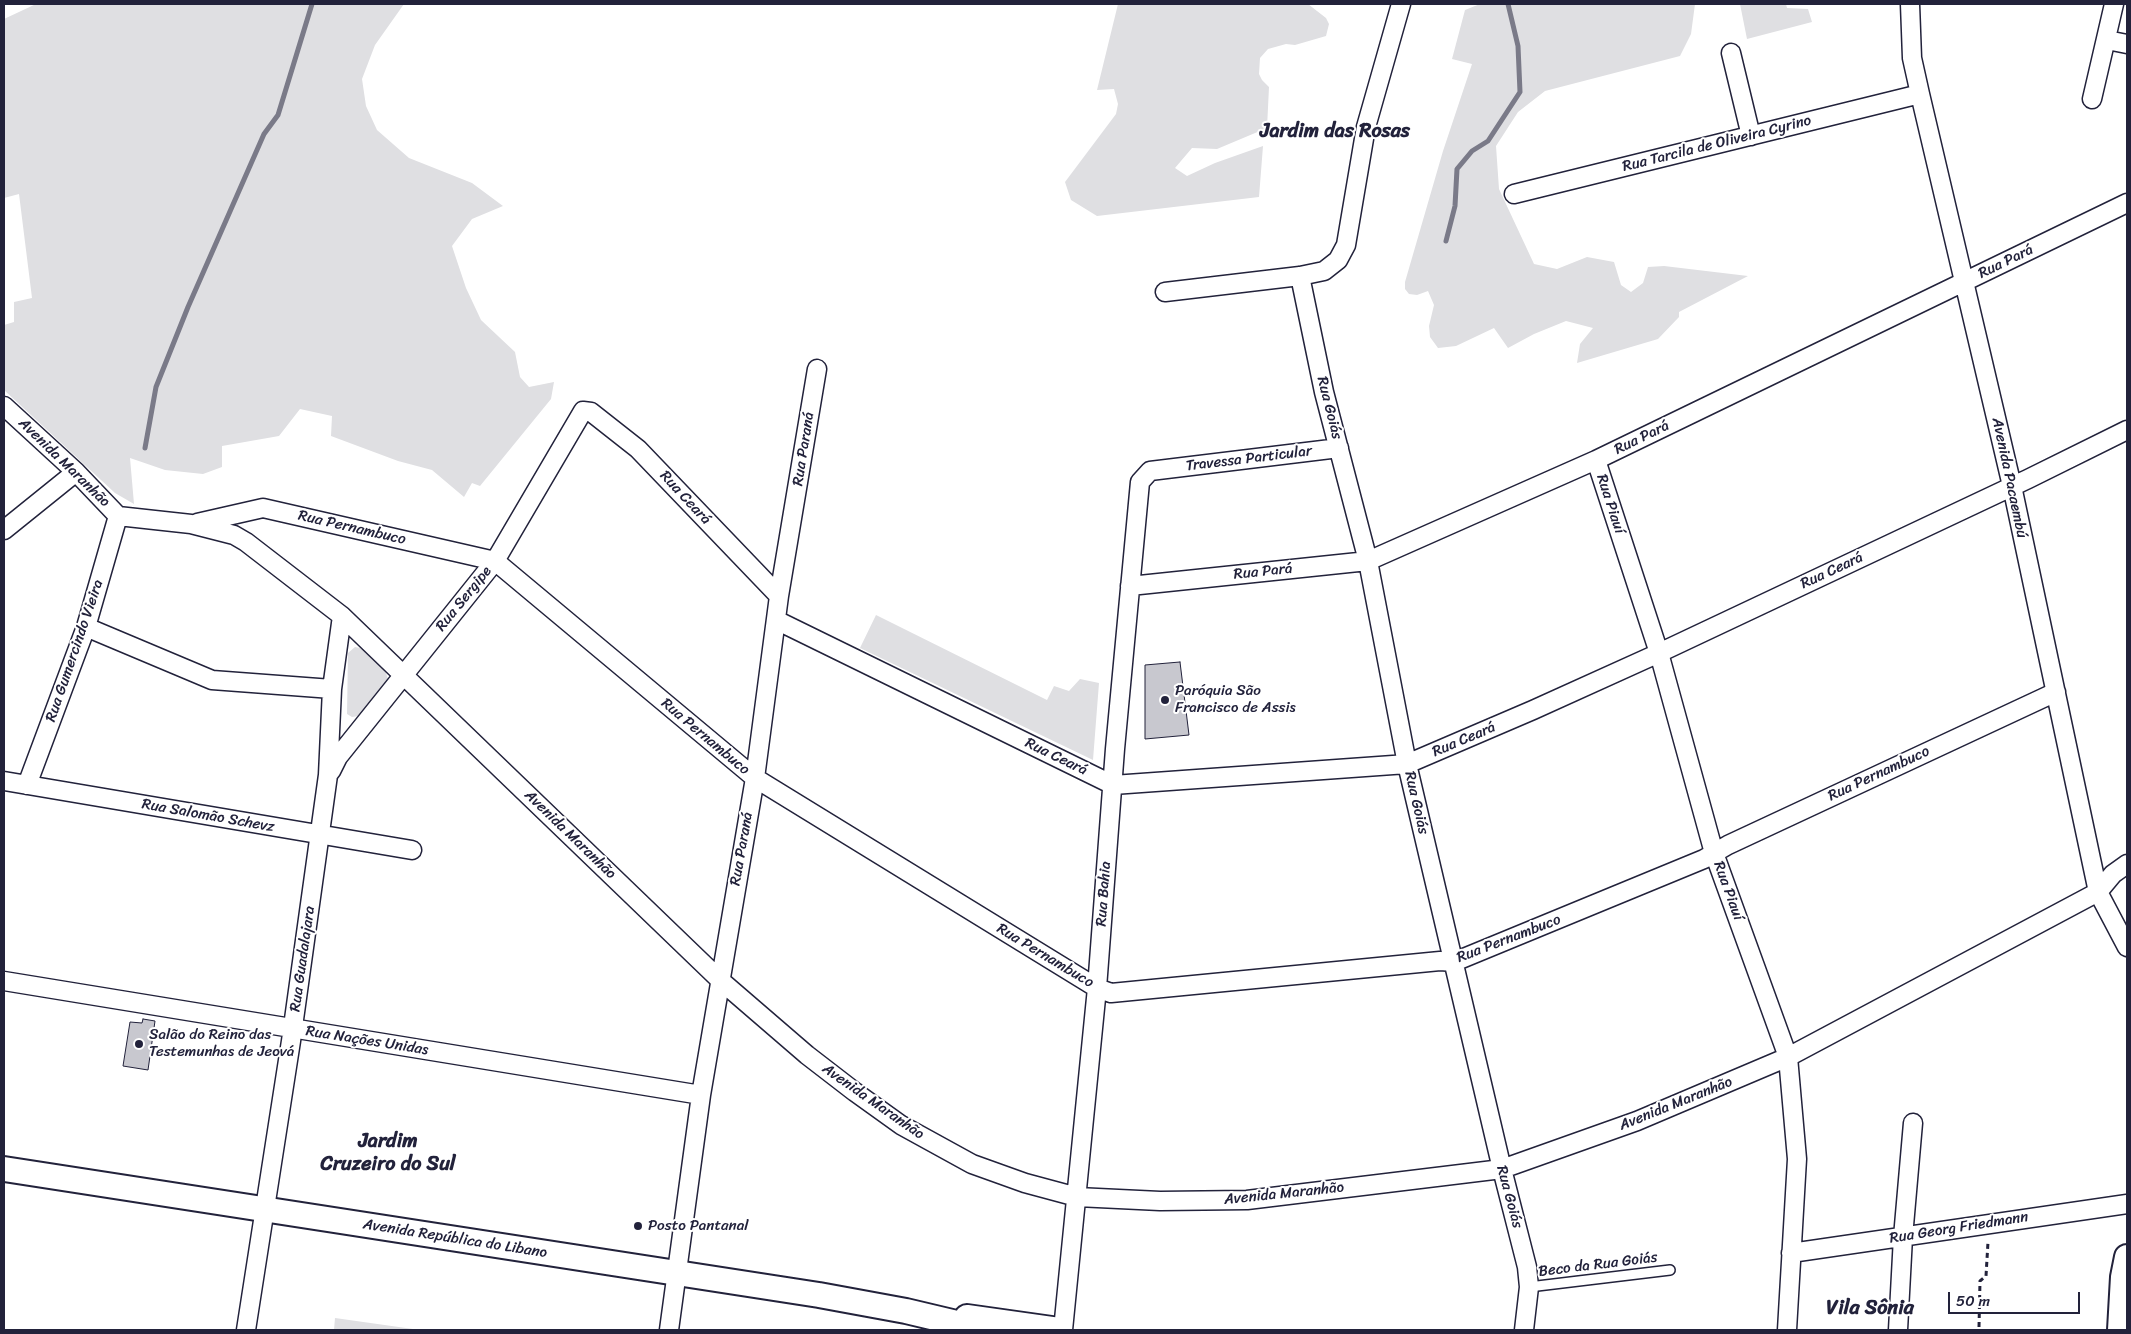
<!DOCTYPE html>
<html>
<head>
<meta charset="utf-8">
<style>
	body { margin:0 }
	#map { position:relative; width:2131px; height:1334px; overflow:hidden; background:#fff; font-family:Sriracha,sans-serif }
	canvas { display:block }
	.frame { position:absolute; inset:0; border:5px solid #22223b; pointer-events:none }
	.scale { position:absolute; left:1948px; top:1292px; width:132px; height:22px; box-sizing:border-box; border:2px solid #22223b; border-top:0; padding-left:6px; font-size:15px; line-height:18px; white-space:nowrap; color:#22223b; -webkit-text-stroke:4px #fff; paint-order:stroke }
</style>
</head>
<body>
<div id="map">
<canvas width="2131" height="1334"></canvas>
<div class="frame"></div>
<div class="scale">50 m</div>
</div>
<script>
const ctx = document.querySelector('canvas').getContext('2d');
ctx.lineJoin = 'round';
function fill(path, color) { ctx.fillStyle = color; ctx.fill(path, 'evenodd'); }
const poly = rows => new Path2D(rows.map(r => 'M' + r).join(''));
function trace(path, color, width, dash) { ctx.strokeStyle = color; ctx.lineWidth = width; ctx.lineCap = dash ? 'butt' : 'round'; ctx.setLineDash(dash || []); ctx.stroke(path); }
function write(font, color, halo, rows, align = 'center') {
  ctx.font = font + ' Sriracha,sans-serif'; ctx.lineWidth = 4; ctx.setLineDash([]); ctx.textBaseline = 'middle'; ctx.strokeStyle = halo; ctx.fillStyle = color; for (const [text, x, y, turn = 0] of rows) {
    ctx.save(); ctx.translate(x, y); ctx.rotate((+turn || 0) * Math.PI / 180); ctx.textAlign = isNaN(turn) ? turn : align; if (halo) ctx.strokeText(text, 0, 0); ctx.fillText(text, 0, 0); ctx.restore();
  }
}
fill(poly([
	[36,4,404,4,375,45,362,79,366,106,377,130,409,158,472,183,503,206,472,219,452,246,466,288,481,320,515,352,520,377,529,387,554,382,551,399,480,486,472,483,464,497,432,470,398,461,331,436,332,416,300,409,279,436,222,446,222,467,203,474,165,470,130,458,134,504,115,493,4,390,4,325,14,322,14,302,32,298,19,194,4,198,4,19],
	[1118,4,1308,4,1326,18,1329,24,1326,36,1295,45,1286,44,1268,49,1260,58,1259,74,1262,80,1269,87,1267,128,1217,149,1192,148,1175,168,1187,176,1215,163,1263,146,1259,197,1097,216,1071,200,1065,182,1116,114,1118,104,1114,89,1097,90],
	[1480,4,1695,4,1691,34,1680,56,1545,91,1518,112,1496,146,1499,189,1534,264,1557,269,1587,257,1614,262,1621,285,1631,292,1643,283,1648,267,1664,266,1748,276,1679,312,1679,317,1658,339,1577,363,1580,344,1593,328,1566,321,1534,334,1508,348,1494,328,1456,346,1438,348,1430,337,1429,326,1434,305,1428,291,1417,295,1409,294,1405,289,1405,282,1443,151,1472,64,1452,59,1465,10],
	[1740,4,1786,4,1787,8,1808,9,1812,22,1747,39],
	[876,615,1047,700,1054,686,1069,691,1080,679,1099,683,1093,760,860,648],
	[355,647,360,648,385,670,388,679,359,716,352,717,347,714,348,653],
	[335,1318,420,1330,334,1330]
]), '#dfdfe2');
trace(poly([
	[1446,241,1455,206,1457,169,1472,151,1488,141,1520,92,1518,46,1508,4],
	[145,448,156,387,188,307,264,134,278,115,312,4]
]), '#7a7a88', 5);
const building = poly([
	[1180,662,1189,735,1145,739,1145,665,1180,662],
	[143,1019,155,1021,148,1070,123,1066,130,1022,142,1023,143,1019]
]);
fill(building, '#c8c8cf');
trace(building, '#22223b', 1);
const lane = poly([
	[1529,1287,1670,1270]
]);
const street = poly([
	[1910,4,1912,58,1920,94,2012,486,2098,892,2127,947],
	[2107,40,2127,44],
	[1731,53,1751,136],
	[2092,99,2114,4],
	[1514,194,1920,94],
	[1300,276,1324,392,1368,561,1407,764,1502,1169,1527,1267,1529,1287,1524,1330],
	[1165,292,1300,276,1324,271,1338,260,1346,245,1366,127,1401,4],
	[4,406,76,472,118,516,191,524,234,535,246,542,342,616,720,980,807,1055,855,1092,901,1125,972,1164,1025,1183,1077,1197,1160,1201,1247,1200,1502,1169,1637,1121,1788,1057,2098,892,2113,874,2127,864],
	[1596,460,1659,653,1714,853,1788,1057,1797,1159,1787,1330],
	[197,523,263,508,495,561,755,778,1097,988,1111,993,1440,961,1454,962,1704,859,1728,845,2056,692],
	[4,530,76,472],
	[1130,586,1368,561,1596,460,2127,203],
	[776,620,1113,785,1407,764,1533,710,1659,653,2028,479,2127,430],
	[86,627,212,680,332,689],
	[331,771,338,757,495,561,583,411,591,412,638,449,779,596],
	[4,781,412,850],
	[27,785,86,627,118,516],
	[4,981,701,1095],
	[1791,1253,2127,1204],
	[246,1330,291,1041,328,775,332,689,342,616],
	[669,1330,701,1095,755,778,779,596,817,369],
	[1063,1330,1097,988,1115,749,1140,482,1150,471,1339,448],
	[1898,1330,1903,1237,1913,1123]
]);
const secondary = poly([
	[4,1169,819,1295,906,1311,986,1330],
	[967,1317,1059,1330],
	[2120,1330,2123,1277,2127,1257]
]);
const primary = poly([
	[2126,1330,2127,1327]
]);
trace(lane, '#22223b', 12);
trace(street, '#22223b', 21);
trace(secondary, '#22223b', 28);
trace(primary, '#22223b', 31);
trace(poly([
	[1979,1327,1980,1281,1986,1276,1988,1242]
]), '#22223b', 3, [5, 4]);
trace(lane, '#fff', 9);
trace(street, '#fff', 18);
trace(secondary, '#fff', 24);
trace(primary, '#fff', 28);
for (const [x, y, r, color] of [
	[1165,700,5,"#22223b"],
	[139,1044,5,"#22223b"],
	[638,1226,5,"#22223b"]
]) { const dot = new Path2D(); dot.arc(x, y, r, 0, 2 * Math.PI); ctx.fillStyle = color; ctx.fill(dot); trace(dot, '#fff', 2); }
write('15px', '#22223b', '#fff', [
	["Rua Tarcila de Oliveira Cyrino",1717,144,-14],
	["Rua Pará",2006,262,-26],
	["Rua Goiás",1329,408,76],
	["Rua Pará",1642,438,-26],
	["Rua Paraná",804,449,-81],
	["Travessa Particular",1249,459,-7],
	["Avenida Maranhão",64,463,44],
	["Avenida Pacaembú",2009,478,78],
	["Rua Ceará",685,498,47],
	["Rua Piauí",1610,504,72],
	["Rua Pernambuco",352,528,13],
	["Rua Ceará",1832,571,-25],
	["Rua Pará",1263,572,-6],
	["Rua Sergipe",464,599,-51],
	["Rua Gumercindo Vieira",75,651,-71],
	["Rua Pernambuco",705,737,40],
	["Rua Ceará",1464,740,-23],
	["Rua Ceará",1056,757,26],
	["Rua Pernambuco",1879,774,-25],
	["Rua Goiás",1416,803,77],
	["Rua Salomão Schevz",208,816,10],
	["Avenida Maranhão",570,835,44],
	["Rua Paraná",742,849,-80],
	["Rua Piauí",1728,891,70],
	["Rua Bahia",1104,894,-86],
	["Rua Pernambuco",1509,939,-21],
	["Rua Pernambuco",1045,956,31],
	["Rua Guadalajara",303,959,-82],
	["Rua Nações Unidas",367,1041,9],
	["Avenida Maranhão",873,1102,35],
	["Avenida Maranhão",1676,1104,-22],
	["Avenida Maranhão",1284,1194,-6],
	["Rua Goiás",1509,1197,75],
	["Rua Georg Friedmann",1959,1228,-9],
	["Avenida República do Libano",455,1239,9],
	["Beco da Rua Goiás",1598,1265,-7]
]);
write('15px', '#22223b', '#fff', [
	["Paróquia São",1175,691],
	["Francisco de Assis",1175,708],
	["Salão do Reino das",149,1035],
	["Testemunhas de Jeová",149,1052],
	["Posto Pantanal",648,1226]
], 'left');
write('bold 20px', '#22223b', '#fff', [
	["Jardim das Rosas",1335,132],
	["Jardim",388,1142],
	["Cruzeiro do Sul",388,1165],
	["Vila Sônia",1870,1309]
]);
</script>
</body>
</html>
